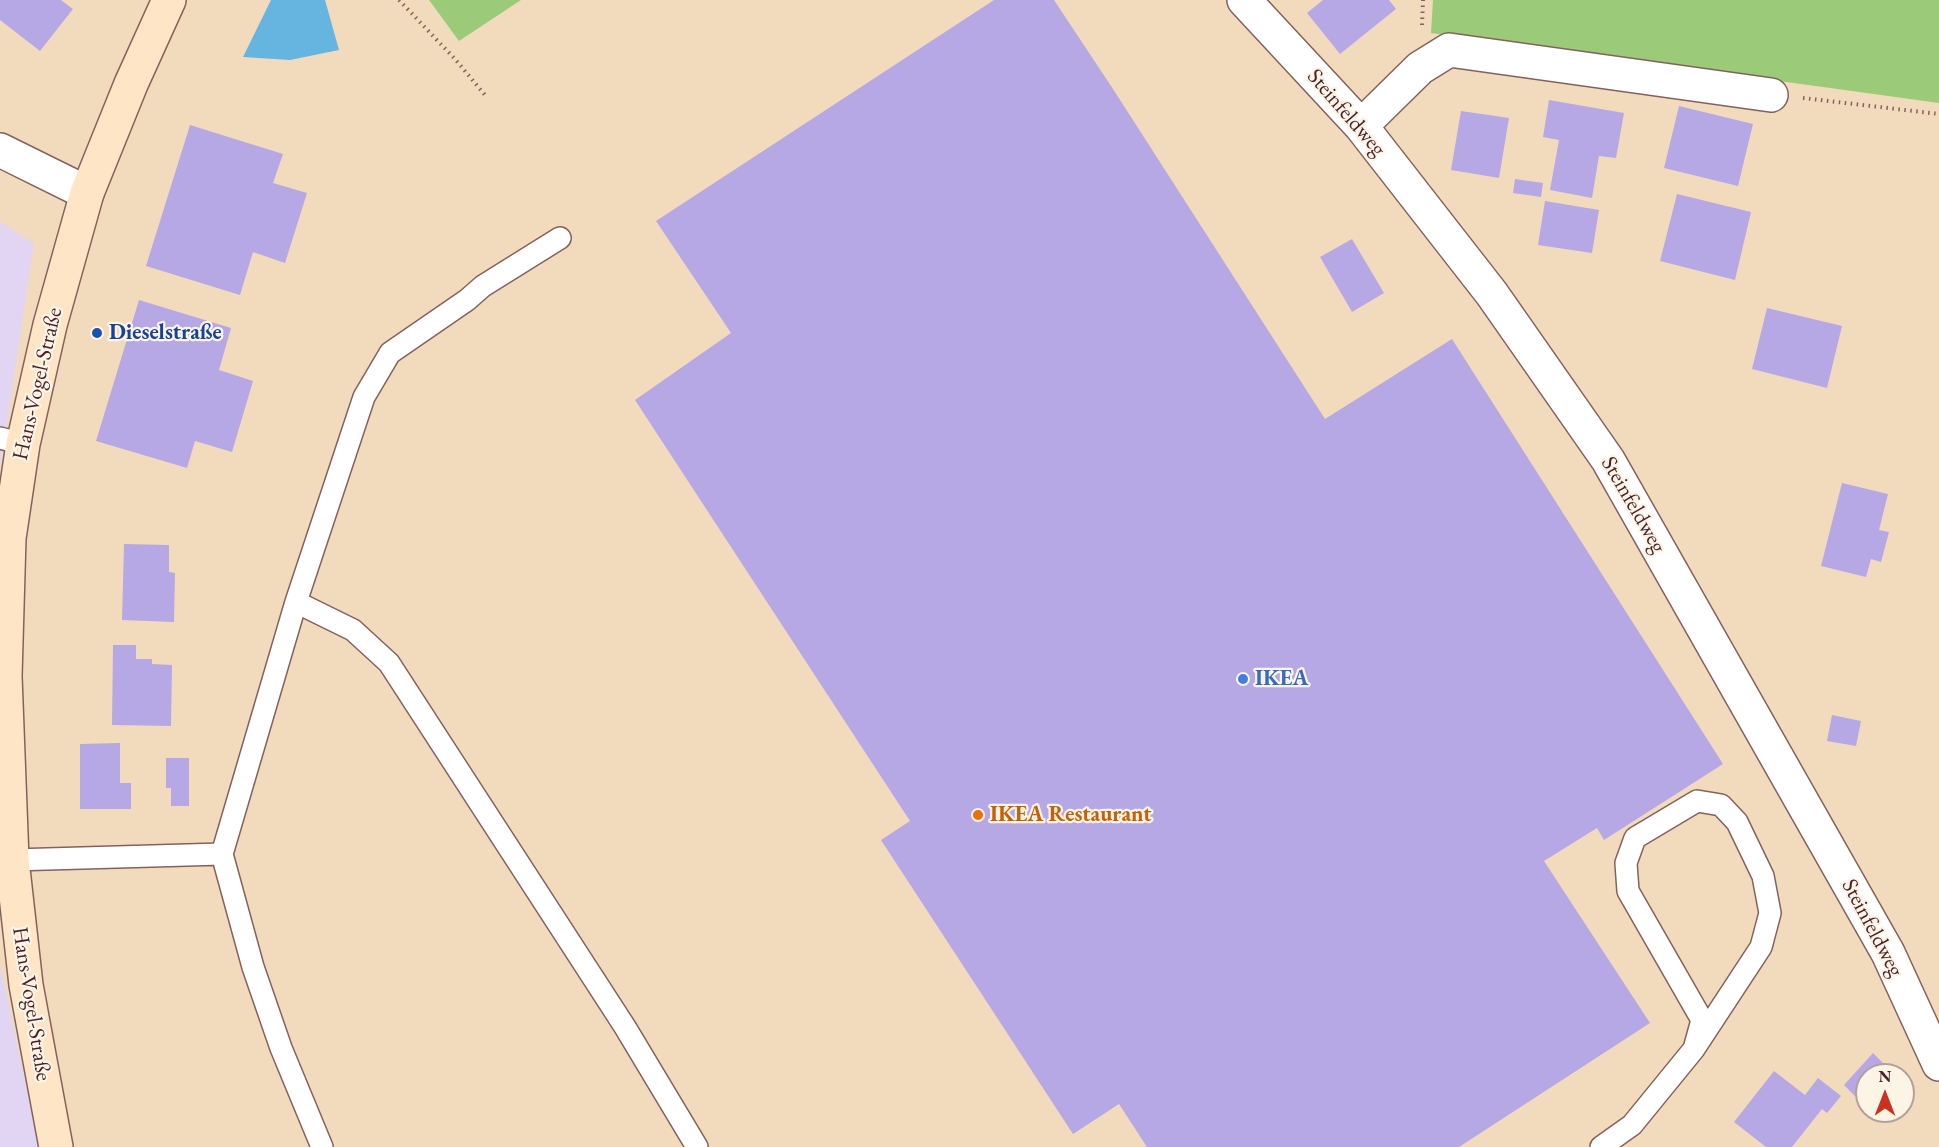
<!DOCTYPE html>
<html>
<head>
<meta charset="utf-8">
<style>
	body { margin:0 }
	#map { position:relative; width:1939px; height:1147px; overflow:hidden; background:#f2dbbc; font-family:"EB Garamond",serif }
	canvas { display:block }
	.north { position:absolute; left:1855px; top:1063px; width:60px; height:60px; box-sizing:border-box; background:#fcf5e5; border:2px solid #b59f9b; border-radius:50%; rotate:0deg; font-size:16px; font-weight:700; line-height:24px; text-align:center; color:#4a1f2b }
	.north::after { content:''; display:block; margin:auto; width:21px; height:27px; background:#c8321e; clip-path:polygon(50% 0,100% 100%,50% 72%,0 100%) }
</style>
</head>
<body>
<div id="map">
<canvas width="1939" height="1147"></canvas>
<div class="north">N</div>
</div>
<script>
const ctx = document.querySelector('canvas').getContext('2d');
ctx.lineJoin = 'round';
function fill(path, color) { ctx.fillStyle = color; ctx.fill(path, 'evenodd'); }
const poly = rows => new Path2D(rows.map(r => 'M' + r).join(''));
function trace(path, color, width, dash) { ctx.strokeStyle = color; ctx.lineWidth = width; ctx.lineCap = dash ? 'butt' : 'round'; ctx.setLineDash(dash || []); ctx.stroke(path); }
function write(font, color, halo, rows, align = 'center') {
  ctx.font = font + ' "EB Garamond",serif'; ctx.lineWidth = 4.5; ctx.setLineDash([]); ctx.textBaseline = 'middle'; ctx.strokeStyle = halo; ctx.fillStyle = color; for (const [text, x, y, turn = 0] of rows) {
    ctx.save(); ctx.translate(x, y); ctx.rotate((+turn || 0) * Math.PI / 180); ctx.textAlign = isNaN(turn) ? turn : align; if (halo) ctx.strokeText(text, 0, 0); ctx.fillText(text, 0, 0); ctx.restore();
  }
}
fill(poly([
	[0,222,34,243,0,468],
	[0,964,39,1147,0,1147]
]), '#e2d4f3');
fill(poly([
	[429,0,521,0,459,41],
	[1433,0,1939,0,1939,103,1431,33]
]), '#9bca79');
fill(poly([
	[271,0,325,0,339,50,290,60,243,57]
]), '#65b5e0');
fill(poly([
	[0,0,61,0,73,9,40,51,0,20],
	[994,0,1054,0,1113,89,1325,419,1452,339,1723,764,1604,840,1597,828,1544,861,1650,1023,1459,1147,1147,1147,1119,1104,1073,1134,881,840,910,821,635,400,731,333,656,221],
	[1323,0,1389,0,1396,9,1340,54,1307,13],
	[1549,100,1624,113,1616,158,1599,156,1592,198,1550,190,1559,140,1543,137],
	[1679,106,1753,124,1738,186,1664,168],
	[1461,111,1509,118,1499,178,1451,170],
	[190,125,283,154,273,183,307,193,285,263,253,252,240,295,146,266],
	[1515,179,1543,183,1541,197,1513,193],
	[1677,194,1751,212,1735,280,1660,261],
	[1545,201,1599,210,1592,253,1538,245],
	[1352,239,1384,293,1352,312,1320,257],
	[139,300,231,328,219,370,253,381,232,452,195,441,187,468,96,441],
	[1767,308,1842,326,1827,388,1752,369],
	[1842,483,1888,494,1879,530,1889,532,1881,562,1871,559,1866,577,1821,566],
	[124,544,169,545,169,572,175,573,174,622,122,620],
	[113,645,136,645,136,659,152,659,152,664,172,665,171,726,112,725],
	[1832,715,1861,721,1856,746,1827,741],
	[120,743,120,783,131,783,131,809,80,809,80,744],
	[166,758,189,758,189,806,171,806,171,788,166,788],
	[1873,1053,1885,1065,1875,1075,1867,1075,1867,1084,1855,1096,1844,1085],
	[1774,1071,1805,1095,1818,1078,1841,1096,1827,1113,1822,1109,1792,1147,1766,1147,1734,1122]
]), '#b5a8e4');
const lane = poly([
	[0,438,23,444],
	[296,602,353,630,389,663,625,1027,697,1147],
	[12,860,222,854],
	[322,1147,281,1048,253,967,222,854,296,602,364,397,390,353,467,300,483,286,560,238],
	[1601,1147,1632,1125,1694,1049,1702,1020,1628,891,1626,863,1635,838,1697,801,1721,805,1737,822,1763,876,1770,913,1761,947,1694,1049]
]);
const street = poly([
	[1244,0,1361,126,1492,294,1608,460,1888,953,1939,1064],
	[1361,126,1420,68,1449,50,1771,95],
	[0,150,87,193]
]);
const secondary = poly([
	[56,1147,26,985,12,860,5,676,9,538,23,444,50,325,87,193,131,84,169,0]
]);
trace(lane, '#85615e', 24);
trace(street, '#85615e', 36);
trace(secondary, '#85615e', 36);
trace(poly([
	[399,0,455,59,485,95],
	[1422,25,1423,0],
	[1803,98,1939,114]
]), '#85615e', 4, [1.5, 4.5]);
trace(lane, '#fff', 21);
trace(street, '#fff', 33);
trace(secondary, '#fee5c5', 33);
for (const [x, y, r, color] of [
	[97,333,6,"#1a4fb4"],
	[1243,679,6,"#3f7fe0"],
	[978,815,6,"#e8710a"]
]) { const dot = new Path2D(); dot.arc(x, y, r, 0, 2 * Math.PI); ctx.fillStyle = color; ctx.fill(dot); trace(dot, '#fcf5e5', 2); }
write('22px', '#4a1f2b', '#fcf5e5', [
	["Steinfeldweg",1346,113,49],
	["Hans-Vogel-Straße",38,384,-77],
	["Steinfeldweg",1633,505,60],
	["Steinfeldweg",1872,928,62],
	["Hans-Vogel-Straße",31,1004,81]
]);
write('bold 22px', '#164399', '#fcf5e5', [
	["Dieselstraße",109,333]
], 'left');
write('bold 22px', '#366cbe', '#fcf5e5', [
	["IKEA",1255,679]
], 'left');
write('bold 22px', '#c56008', '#fcf5e5', [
	["IKEA Restaurant",990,815]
], 'left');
</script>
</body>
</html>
